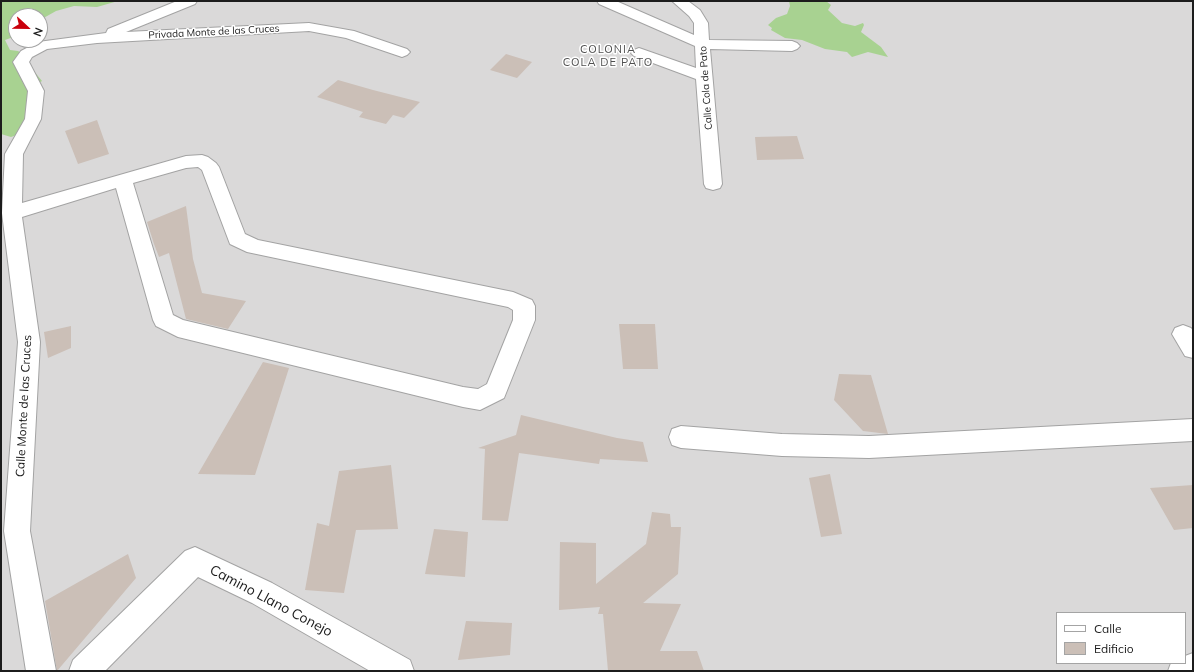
<!DOCTYPE html>
<html>
<head>
<meta charset="utf-8">
<style>
	body { margin:0 }
	#map { position:relative; width:1194px; height:672px; overflow:hidden; background:#efe9e1; font-family:Mulish,sans-serif }
	canvas { display:block }
	.frame { position:absolute; inset:0; border:2px solid #1c1c1c; pointer-events:none }
	.legend { position:absolute; left:1056px; top:612px; width:130px; height:52px; box-sizing:border-box; background:#fff; border:1px solid #a4a4a4; margin:0; padding:5px 7px; list-style:none; font-size:12px; color:#1c1c1c }
	.legend li { display:flex; align-items:center; gap:8px; height:20px }
	.legend b { width:20px; border:1px solid #a4a4a4 }
	.north { position:absolute; left:8px; top:8px; width:40px; height:40px; box-sizing:border-box; background:#fff; border:1px solid #a4a4a4; border-radius:50%; rotate:112deg; font-size:11px; font-weight:700; line-height:16px; text-align:center; color:#1c1c1c }
	.north::after { content:''; display:block; margin:auto; width:14px; height:18px; background:#c9000c; clip-path:polygon(50% 0,100% 100%,50% 72%,0 100%) }
</style>
</head>
<body>
<div id="map">
<canvas width="1194" height="672"></canvas>
<div class="frame"></div>
<ul class="legend">
<li><b style="height:5px;background:#fff"></b>Calle</li>
<li><b style="height:11px;background:#cbbfb7"></b>Edificio</li>
</ul>
<div class="north">N</div>
</div>
<script>
const ctx = document.querySelector('canvas').getContext('2d');
ctx.lineJoin = 'round';
function fill(path, color) { ctx.fillStyle = color; ctx.fill(path, 'evenodd'); }
const poly = rows => new Path2D(rows.map(r => 'M' + r).join(''));
function trace(path, color, width, dash) { ctx.strokeStyle = color; ctx.lineWidth = width; ctx.lineCap = dash ? 'butt' : 'round'; ctx.setLineDash(dash || []); ctx.stroke(path); }
function write(font, color, halo, rows, align = 'center') {
  ctx.font = font + ' Mulish,sans-serif'; ctx.lineWidth = 3; ctx.setLineDash([]); ctx.textBaseline = 'middle'; ctx.strokeStyle = halo; ctx.fillStyle = color; for (const [text, x, y, turn = 0] of rows) {
    ctx.save(); ctx.translate(x, y); ctx.rotate((+turn || 0) * Math.PI / 180); ctx.textAlign = isNaN(turn) ? turn : align; if (halo) ctx.strokeText(text, 0, 0); ctx.fillText(text, 0, 0); ctx.restore();
  }
}
fill(poly([
	[1,1,1193,1,1193,671,1,671],
	[16,16,40,16,40,40,16,40],
	[1057,613,1185,613,1185,663,1057,663]
]), '#dad9d9');
fill(poly([
	[1,1,118,1,97,7,74,6,56,11,40,20,40,16,16,16,16,36,5,40,10,50,18,51,28,58,24,63,33,70,42,81,35,85,27,94,32,95,25,115,25,132,11,137,1,134],
	[789,1,826,1,831,5,828,10,842,23,855,26,863,23,864,25,861,32,881,47,888,57,868,52,852,57,847,52,825,49,802,40,785,38,771,30,772,28,768,25,776,18,787,14,790,6]
]), '#a8d291');
fill(poly([
	[506,54,532,62,517,78,490,70],
	[338,80,373,90,420,102,404,118,393,115,386,124,359,117,363,112,317,97],
	[97,120,109,154,78,164,65,131],
	[797,136,804,159,757,160,755,137],
	[186,206,193,259,202,293,246,301,228,329,186,319,169,253,159,257,154,244,147,222],
	[619,324,655,324,658,369,623,369],
	[71,326,71,348,48,358,44,332],
	[263,362,289,368,255,475,198,474],
	[839,374,871,375,888,434,863,431,834,400],
	[521,415,617,438,643,442,648,462,600,459,599,464,519,453,508,521,482,520,485,449,478,448,516,435],
	[391,465,398,529,356,530,344,593,305,590,317,523,329,526,339,471],
	[830,474,842,534,821,537,809,478],
	[1193,485,1193,528,1174,530,1150,488],
	[652,512,670,514,671,527,681,527,678,574,643,603,681,604,660,651,697,651,704,671,608,671,603,614,598,614,600,607,559,610,560,542,596,543,596,584,646,544],
	[434,529,468,532,465,577,425,574],
	[128,554,136,578,57,671,45,601],
	[466,621,512,623,510,655,458,660]
]), '#cbbfb7');
const minor = poly([
	[177,1,197,1,195,4,126,32,309,23,354,31,407,49,410,52,407,55,402,57,346,38,309,31,97,43,47,49,32,57,29,62,44,91,41,119,23,154,22,203,186,156,202,155,208,157,216,163,219,167,245,234,258,240,513,292,532,300,535,306,535,320,504,398,480,410,463,407,178,337,156,326,153,320,116,188,22,217,40,342,30,531,56,671,26,671,4,531,18,342,2,213,5,154,25,119,28,91,13,62,21,51,38,42,106,33,108,29,177,1],
	[198,167,202,170,230,244,247,252,508,307,513,310,513,320,487,384,478,389,463,387,183,320,173,315,133,183,186,168,198,167],
	[597,1,616,1,694,35,694,23,689,16,672,1,688,1,700,10,708,23,709,40,792,41,797,43,800,46,797,49,792,51,710,49,722,184,720,188,713,190,706,188,704,184,696,79,634,56,631,53,634,50,639,48,696,68,695,46,599,4,597,1],
	[1183,325,1191,328,1193,331,1193,358,1185,356,1172,334,1175,328,1183,325],
	[1193,419,1193,441,869,458,782,456,681,448,672,445,669,437,672,429,681,426,782,434,869,436,1193,419],
	[195,547,272,583,410,660,414,671,370,671,252,603,198,577,105,671,69,671,73,660,185,551,195,547],
	[1193,653,1193,671,1168,671,1171,663,1185,663,1185,656,1193,653]
]);
trace(minor, '#a3a3a3', 2);
fill(minor, '#fff');
write('10px', '#1c1c1c', '#fff', [
	["Privada Monte de las Cruces",214,32,-3],
	["Calle Cola de Pato",706,88,-94]
]);
ctx.letterSpacing = '1px';
write('11px', '#4f4f4f', '#fff', [
	["COLONIA",608,50],
	["COLA DE PATO",608,63]
]);
ctx.letterSpacing = '0px';
write('12px', '#1c1c1c', '#fff', [
	["Calle Monte de las Cruces",24,406,-87]
]);
write('14px', '#1c1c1c', '#fff', [
	["Camino Llano Conejo",271,601,28]
]);
</script>
</body>
</html>
